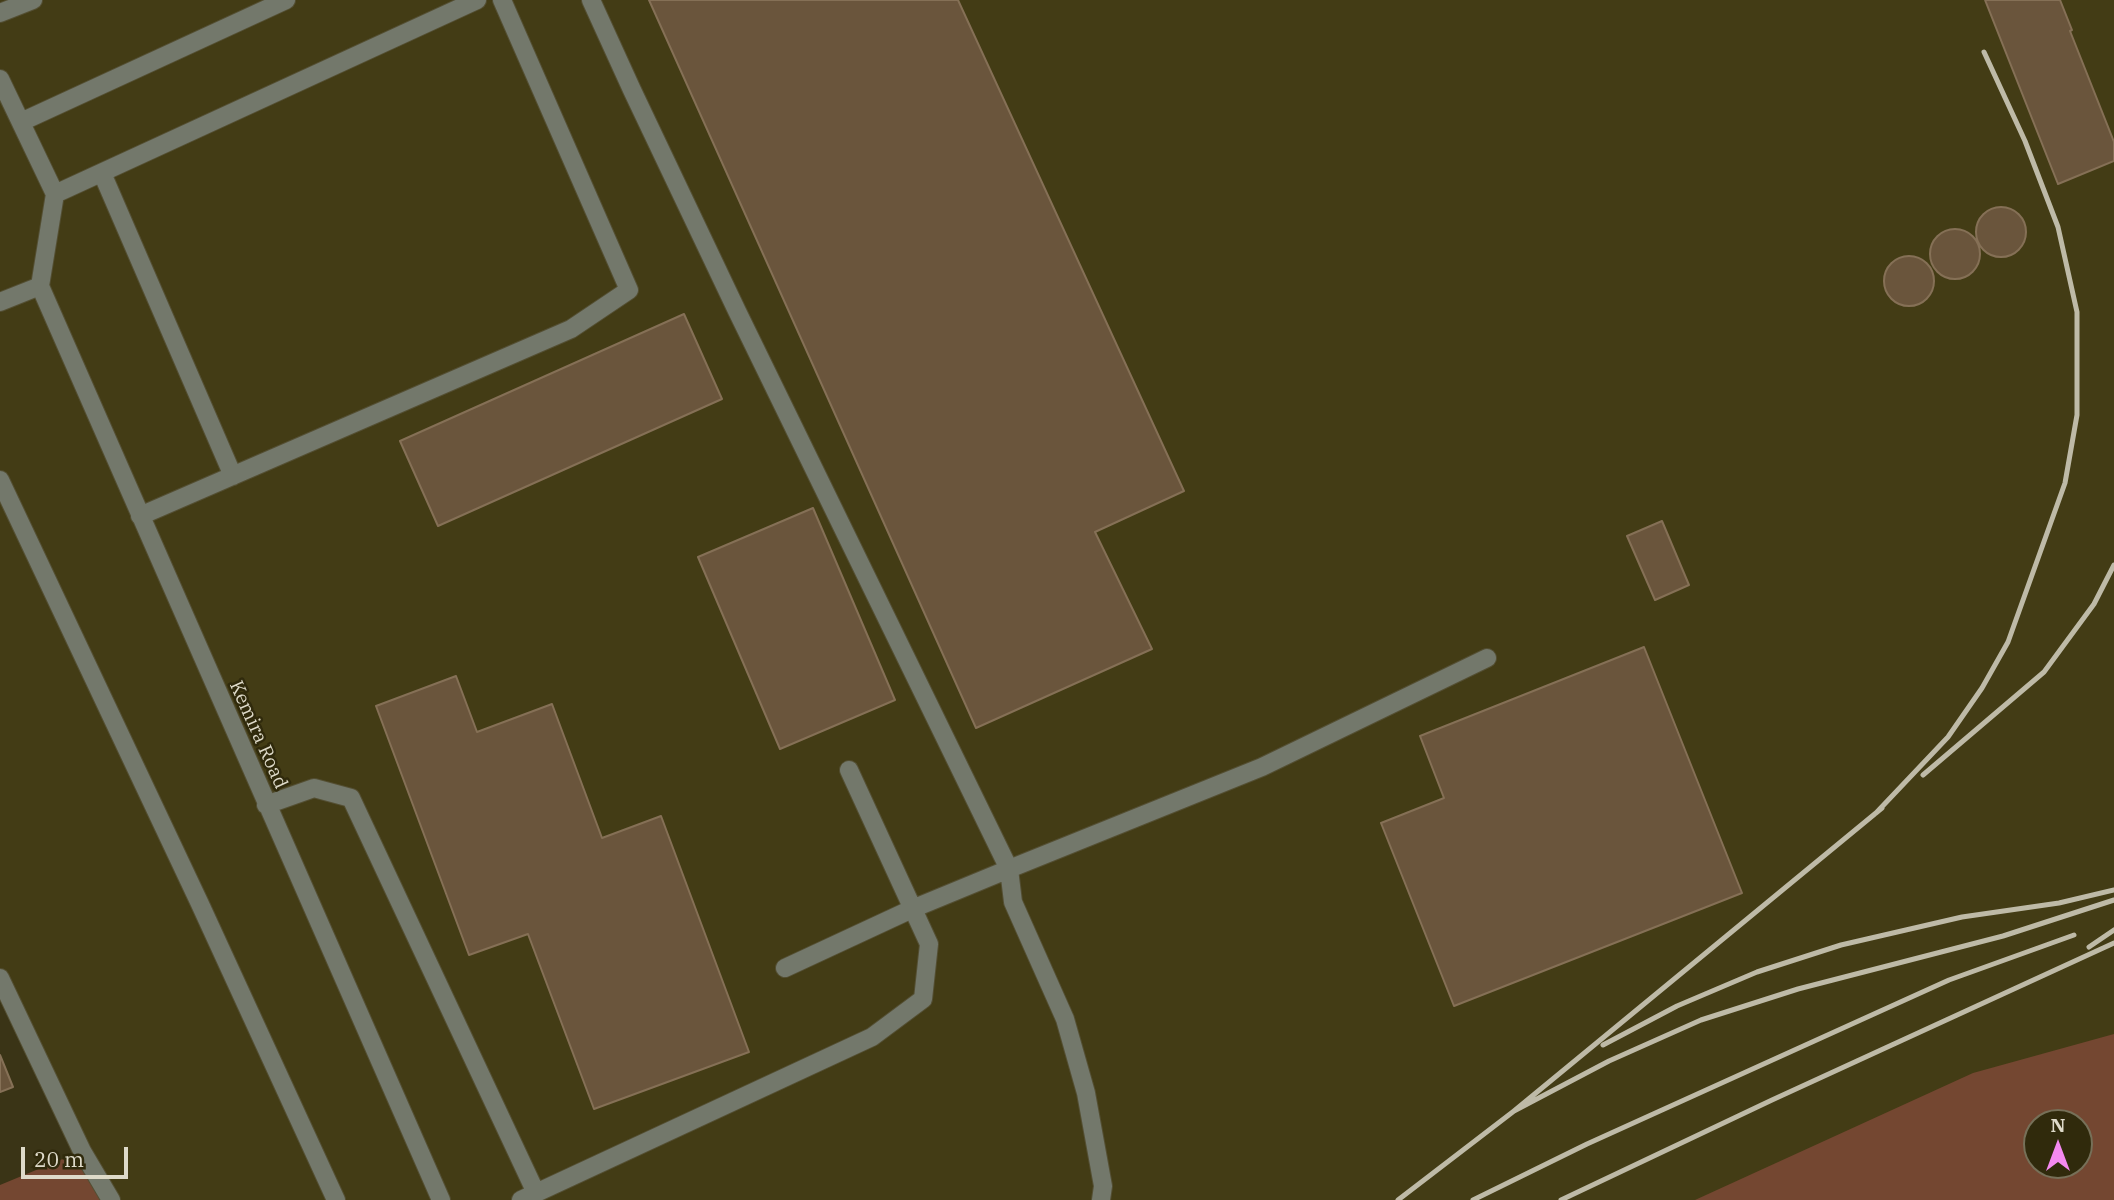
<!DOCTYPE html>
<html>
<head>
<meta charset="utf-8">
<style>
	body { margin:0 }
	#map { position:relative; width:2114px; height:1200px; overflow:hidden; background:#3a3416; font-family:"IBM Plex Serif",serif }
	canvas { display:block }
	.north { position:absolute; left:2023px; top:1109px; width:70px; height:70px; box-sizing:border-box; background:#302a0c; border:2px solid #767058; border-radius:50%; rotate:0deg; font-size:19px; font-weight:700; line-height:28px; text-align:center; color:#dedac9 }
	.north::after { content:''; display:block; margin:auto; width:24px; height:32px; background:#f489f0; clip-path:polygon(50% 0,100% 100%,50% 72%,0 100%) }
	.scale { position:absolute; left:21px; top:1147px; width:107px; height:32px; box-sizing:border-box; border:4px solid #dedac9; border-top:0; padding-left:9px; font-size:21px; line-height:24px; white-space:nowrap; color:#dedac9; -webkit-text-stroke:5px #302a0c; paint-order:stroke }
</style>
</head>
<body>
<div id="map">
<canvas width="2114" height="1200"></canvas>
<div class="north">N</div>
<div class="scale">20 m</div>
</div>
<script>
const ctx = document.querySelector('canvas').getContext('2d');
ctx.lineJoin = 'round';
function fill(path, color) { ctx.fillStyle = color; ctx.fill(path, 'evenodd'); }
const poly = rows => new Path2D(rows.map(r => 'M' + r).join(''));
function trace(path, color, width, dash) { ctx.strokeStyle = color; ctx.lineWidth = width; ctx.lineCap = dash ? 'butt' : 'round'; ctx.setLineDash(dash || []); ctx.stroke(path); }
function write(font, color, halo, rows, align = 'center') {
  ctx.font = font + ' "IBM Plex Serif",serif'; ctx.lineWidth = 5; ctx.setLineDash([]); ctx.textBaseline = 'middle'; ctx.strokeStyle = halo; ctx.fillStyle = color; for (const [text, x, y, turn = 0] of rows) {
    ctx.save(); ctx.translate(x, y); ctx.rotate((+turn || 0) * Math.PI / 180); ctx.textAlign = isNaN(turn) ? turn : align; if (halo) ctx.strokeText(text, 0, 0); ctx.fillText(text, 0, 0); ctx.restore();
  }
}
fill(poly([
	[0,0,2114,0,2114,1200,95,1200,0,989],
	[2037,1123,2079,1123,2079,1165,2037,1165]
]), '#433c15');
fill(poly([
	[2114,1034,2114,1200,1695,1200,1973,1073],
	[2079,1123,2079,1165,2037,1165,2037,1123],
	[82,1151,103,1200,0,1200,0,1185]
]), '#744731');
const building = poly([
	[649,0,958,0,1184,491,1095,532,1152,649,976,728,649,0],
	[1985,0,2060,0,2072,30,2070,31,2114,142,2114,161,2058,184,1985,0],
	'1976 232a25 25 0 1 1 50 0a25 25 0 1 1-50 0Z',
	'1930 254a25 25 0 1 1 50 0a25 25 0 1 1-50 0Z',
	'1884 281a25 25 0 1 1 50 0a25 25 0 1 1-50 0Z',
	[684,314,722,399,438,526,400,441,684,314],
	[813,508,895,700,780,749,698,557,813,508],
	[1662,521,1689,585,1655,600,1627,536,1662,521],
	[1644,647,1742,893,1454,1006,1381,823,1444,798,1420,736,1644,647],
	[456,676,477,732,552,704,602,838,661,816,749,1052,594,1109,528,934,469,955,376,706,456,676],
	[0,1055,13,1087,0,1092,0,1055]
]);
fill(building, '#6a553c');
trace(building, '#857056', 2);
const minor = poly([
	[591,0,632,90,737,311,1009,869,912,909,785,968],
	[0,13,33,0],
	[0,79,55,194],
	[21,122,286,0],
	[102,173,233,476],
	[40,286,441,1200],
	[40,286,55,194,477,0],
	[0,302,40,286],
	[0,480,200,904,336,1200],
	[140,516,571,329,629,290,502,0],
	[266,805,314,788,351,798,536,1193],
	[0,978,82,1151,111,1200],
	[521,1200,872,1037,923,999,929,944,849,770],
	[1101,1200,1103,1186,1086,1093,1065,1019,1013,902,1009,869,1262,767,1487,658]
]);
trace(minor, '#544f33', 20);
trace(minor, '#73786b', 18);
trace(poly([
	[1923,775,2044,672,2094,604,2114,565],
	[1876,813,1948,737,1982,688,2008,642,2065,483,2077,415,2077,312,2058,227,2025,141,1984,52],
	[2089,947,2114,930],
	[1603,1045,1677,1006,1757,972,1841,945,1962,917,2059,903,2114,890],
	[1514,1111,1882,808],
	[1398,1200,1514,1111,1609,1061,1701,1020,1798,989,2003,936,2114,900],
	[1473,1200,1587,1144,1949,980,2074,935],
	[1561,1200,1772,1100,2114,943]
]), '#bebaa7', 5);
write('19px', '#dedac9', '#302a0c', [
	["Kemira Road",258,735,66]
]);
</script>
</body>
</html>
